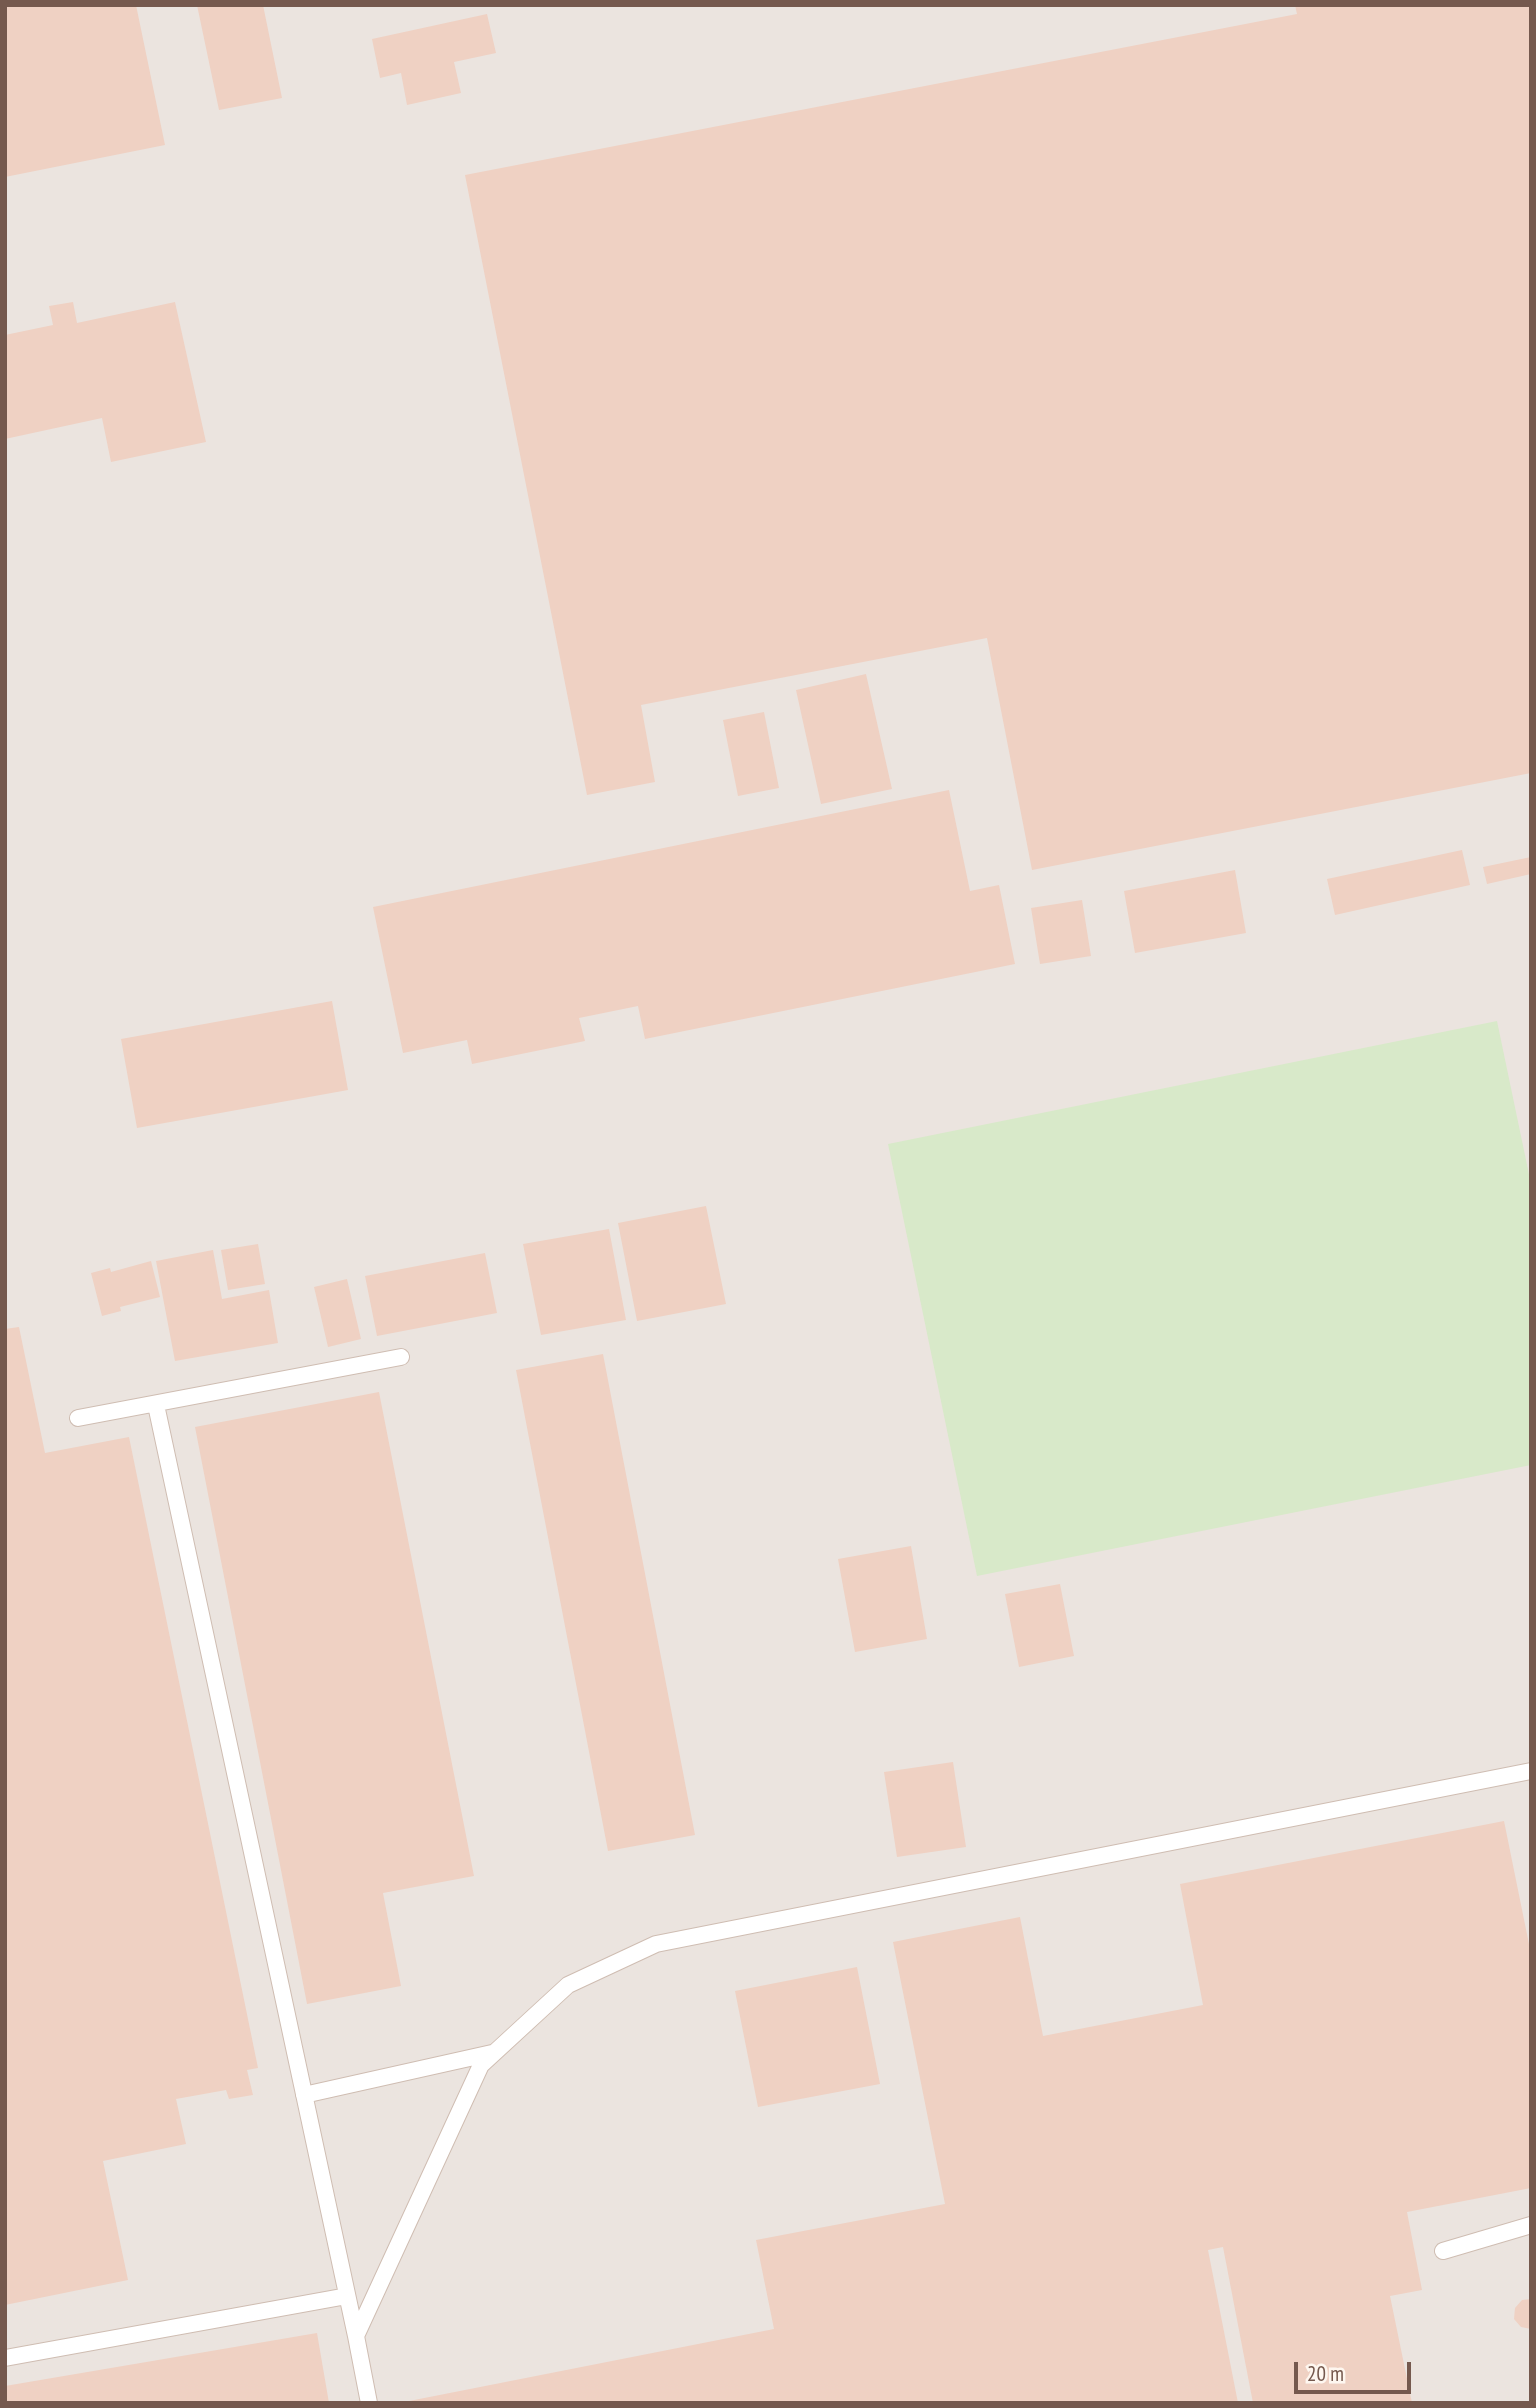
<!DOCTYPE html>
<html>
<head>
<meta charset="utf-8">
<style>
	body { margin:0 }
	#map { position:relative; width:1536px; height:2408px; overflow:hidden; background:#fbf3ea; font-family:"PT Sans Narrow",sans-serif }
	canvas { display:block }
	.frame { position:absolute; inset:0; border:7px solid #75594e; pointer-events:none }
	.scale { position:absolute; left:1294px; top:2362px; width:117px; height:32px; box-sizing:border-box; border:4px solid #75594e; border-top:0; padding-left:9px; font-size:21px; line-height:24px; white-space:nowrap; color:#75594e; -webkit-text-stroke:5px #fef7f0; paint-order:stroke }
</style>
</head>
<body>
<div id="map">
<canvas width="1536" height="2408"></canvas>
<div class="frame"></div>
<div class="scale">20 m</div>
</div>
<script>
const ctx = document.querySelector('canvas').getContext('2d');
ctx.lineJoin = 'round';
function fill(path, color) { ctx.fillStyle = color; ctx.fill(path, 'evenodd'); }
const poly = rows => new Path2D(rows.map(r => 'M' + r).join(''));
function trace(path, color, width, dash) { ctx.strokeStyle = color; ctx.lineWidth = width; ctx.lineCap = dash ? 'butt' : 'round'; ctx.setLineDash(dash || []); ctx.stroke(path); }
fill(poly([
	[5,5,1531,5,1531,2403,5,2403]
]), '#ebe4df');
fill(poly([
	[1497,1021,1531,1184,1531,1465,977,1576,888,1144]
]), '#d8e9c9');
fill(poly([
	[5,5,136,5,165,145,5,177],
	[197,5,263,5,282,98,219,110],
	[1295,5,1531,5,1531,773,1032,870,987,638,641,705,655,782,587,795,465,175,1297,14],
	[487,14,496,53,454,62,461,93,407,105,401,73,380,78,372,39],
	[73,302,77,323,175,302,206,442,111,462,102,418,5,439,5,335,53,325,49,306],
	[866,674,892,789,821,804,796,690],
	[764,712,779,788,738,796,723,720],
	[949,790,970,891,999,885,1015,964,645,1039,638,1006,579,1018,585,1041,472,1064,467,1040,403,1053,373,907],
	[1462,850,1470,885,1335,915,1327,879],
	[1531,857,1531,874,1487,884,1483,867],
	[1235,870,1246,933,1135,953,1124,891],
	[1082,900,1091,956,1040,964,1031,908],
	[332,1001,348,1090,137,1128,121,1039],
	[706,1206,726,1304,637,1321,618,1223],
	[609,1229,626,1320,541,1335,523,1244],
	[258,1244,265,1284,228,1290,221,1250],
	[213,1250,222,1299,269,1290,278,1343,175,1361,156,1261],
	[485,1253,497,1313,377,1336,365,1276],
	[151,1261,160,1297,120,1307,121,1311,102,1316,91,1273,110,1268,111,1272],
	[347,1279,361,1339,328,1347,314,1287],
	[19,1327,45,1453,129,1437,258,2068,247,2070,253,2095,229,2099,226,2090,176,2099,186,2144,103,2161,128,2280,5,2305,5,1329],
	[603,1354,695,1835,608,1851,516,1370],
	[379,1392,474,1876,383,1893,401,1986,307,2004,195,1427],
	[911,1546,927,1639,855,1652,838,1559],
	[1060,1584,1074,1656,1019,1667,1005,1594],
	[953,1762,966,1847,897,1857,884,1772],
	[1504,1821,1531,1954,1531,2188,1407,2212,1422,2290,1390,2296,1412,2403,1253,2403,1223,2247,1208,2250,1238,2403,399,2403,774,2329,756,2240,945,2204,893,1942,1020,1917,1043,2036,1203,2005,1180,1884],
	[857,1967,880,2084,758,2107,735,1991],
	[1531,2299,1531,2329,1521,2327,1514,2319,1515,2308,1522,2300],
	[317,2333,329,2403,5,2403,5,2386]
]), '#efd1c3');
const service = poly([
	[156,1405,356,2336],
	[78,1418,401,1357],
	[304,2095,492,2053],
	[1443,2251,1531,2225],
	[5,2358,347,2296],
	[369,2403,356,2336,481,2065,568,1985,656,1944,1531,1771]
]);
trace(service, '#cfbdb2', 18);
trace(service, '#fff', 16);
</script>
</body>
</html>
